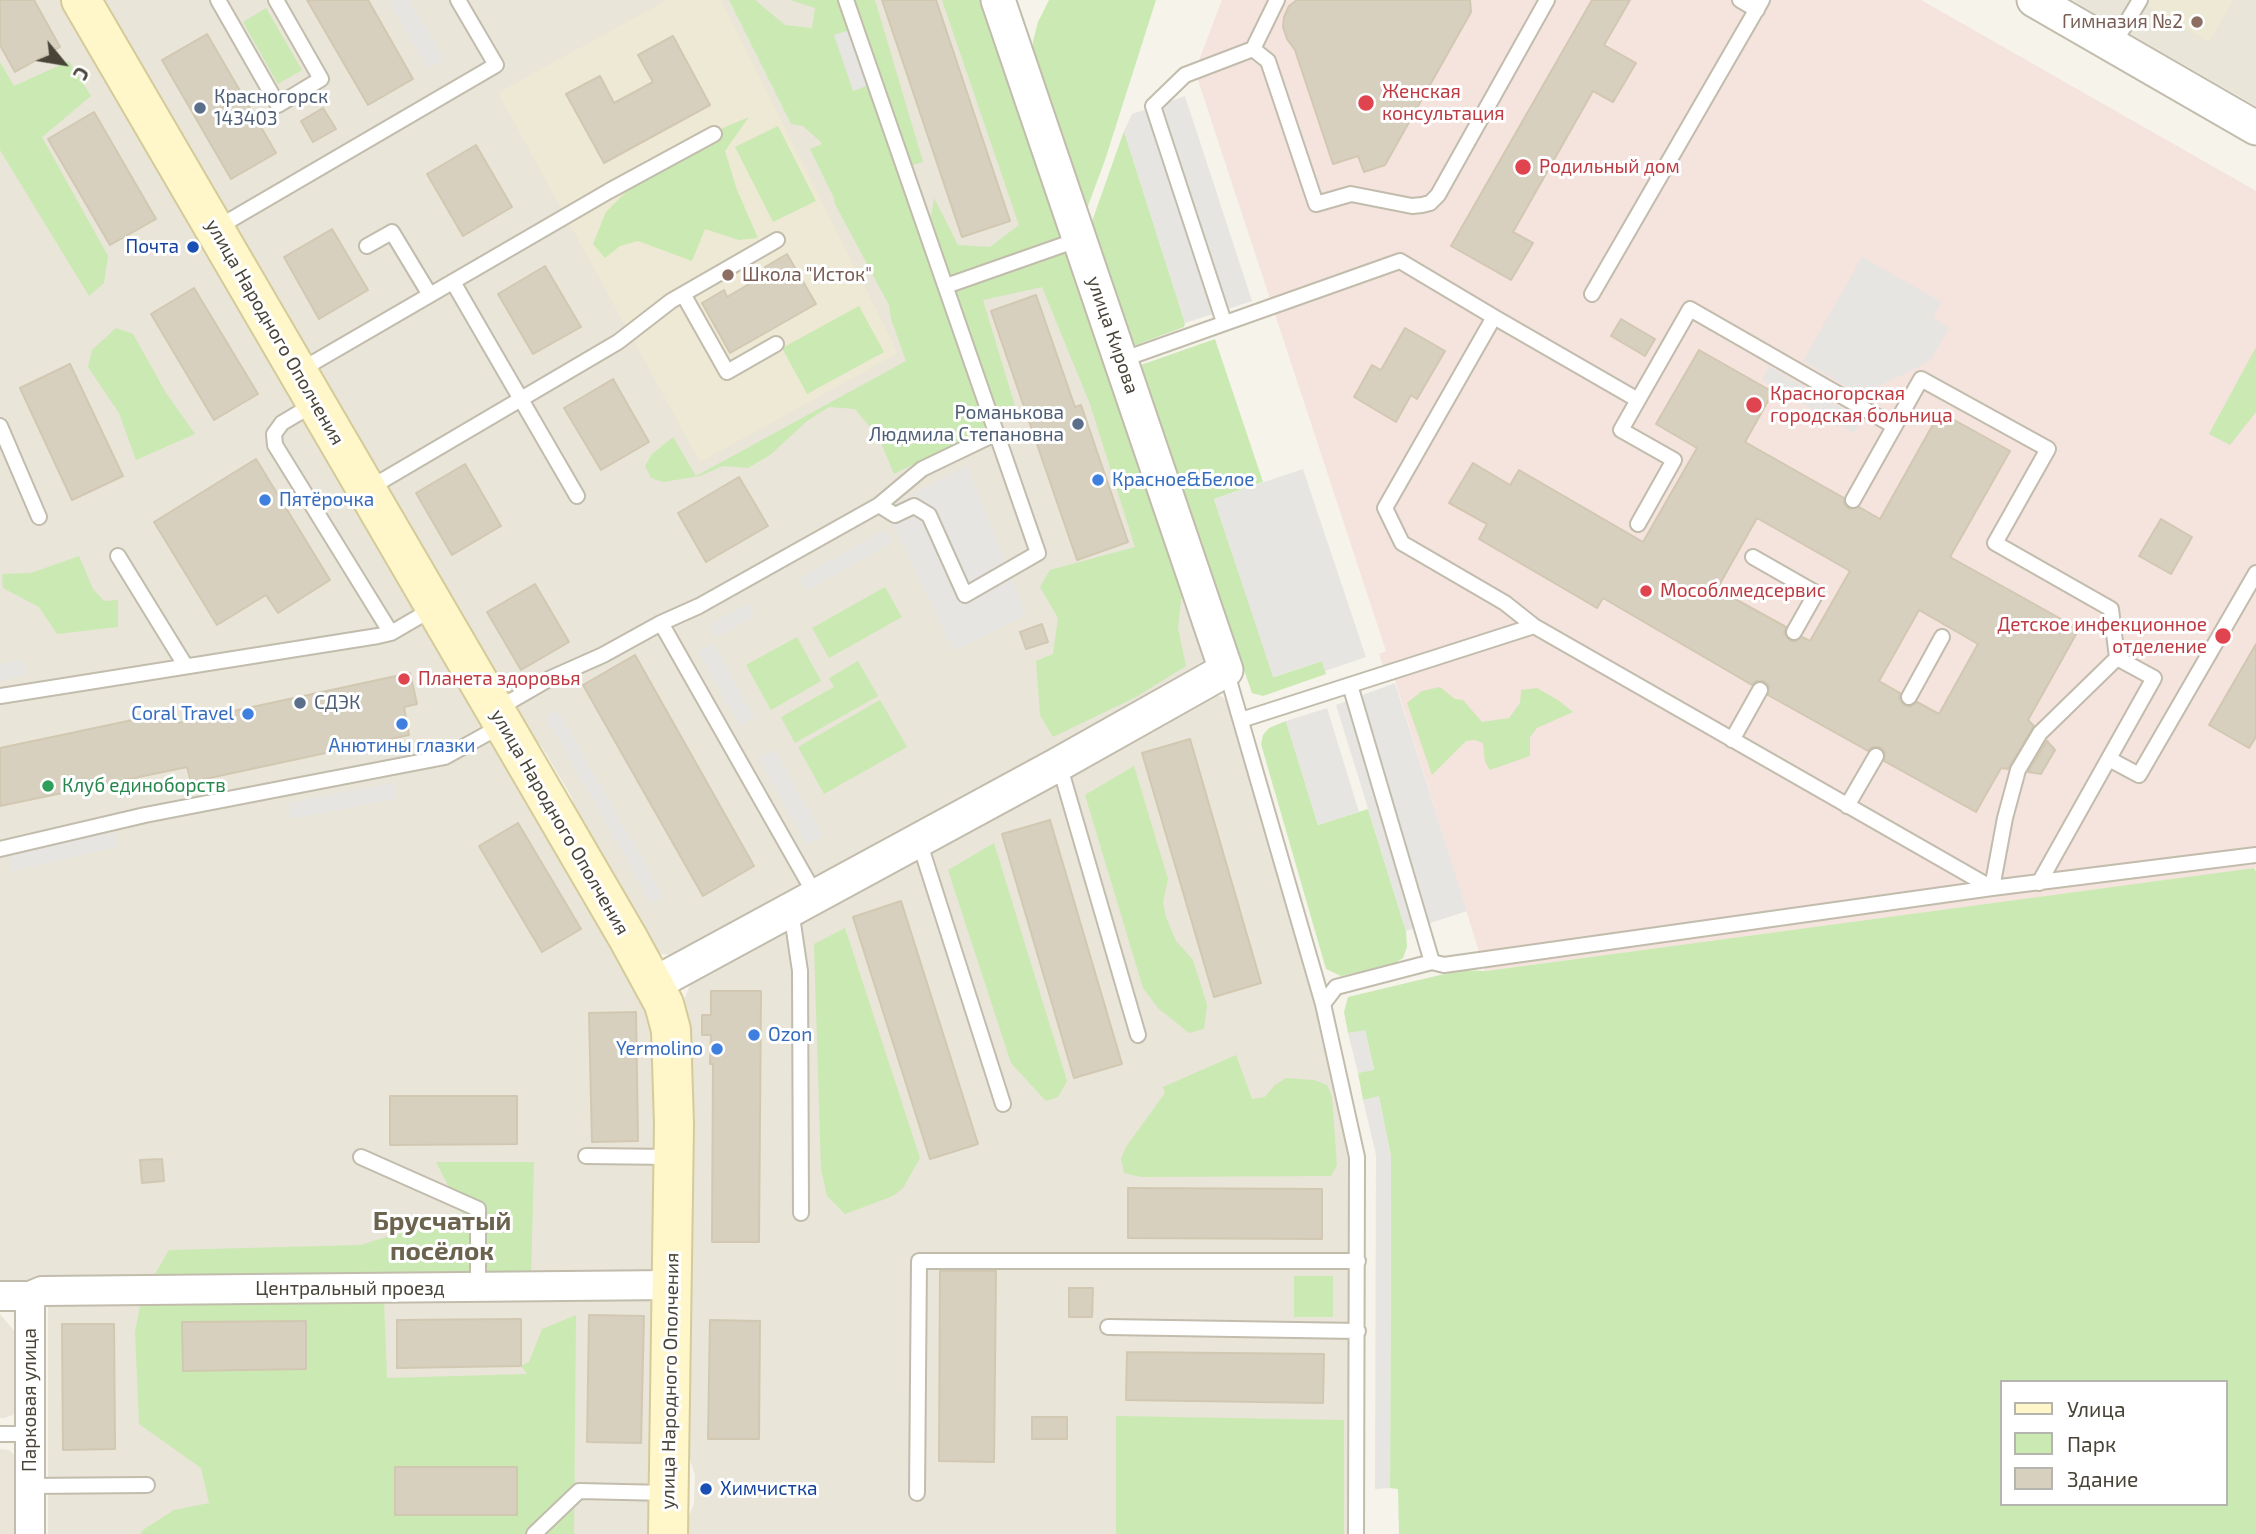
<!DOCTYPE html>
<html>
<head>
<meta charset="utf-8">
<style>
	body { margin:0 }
	#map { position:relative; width:2256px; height:1534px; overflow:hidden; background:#f5f3ea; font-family:"Exo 2",sans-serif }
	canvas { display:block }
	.legend { position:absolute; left:2000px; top:1380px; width:228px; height:126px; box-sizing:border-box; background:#fff; border:2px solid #b6b4af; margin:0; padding:9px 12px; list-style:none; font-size:21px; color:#494438 }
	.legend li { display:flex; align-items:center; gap:14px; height:35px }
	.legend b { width:35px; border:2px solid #b6b4af }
	.north { position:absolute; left:28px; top:28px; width:70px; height:70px; -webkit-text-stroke:5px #fff; paint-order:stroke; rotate:120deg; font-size:19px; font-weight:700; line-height:28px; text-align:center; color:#494438 }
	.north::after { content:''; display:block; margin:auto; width:24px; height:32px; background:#494438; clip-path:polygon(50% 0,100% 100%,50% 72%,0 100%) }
</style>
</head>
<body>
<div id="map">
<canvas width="2256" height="1534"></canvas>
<ul class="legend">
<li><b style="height:9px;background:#fff7ca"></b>Улица</li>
<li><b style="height:19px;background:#cbe9b3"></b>Парк</li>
<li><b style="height:19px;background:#d7d0bf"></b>Здание</li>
</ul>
<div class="north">С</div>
</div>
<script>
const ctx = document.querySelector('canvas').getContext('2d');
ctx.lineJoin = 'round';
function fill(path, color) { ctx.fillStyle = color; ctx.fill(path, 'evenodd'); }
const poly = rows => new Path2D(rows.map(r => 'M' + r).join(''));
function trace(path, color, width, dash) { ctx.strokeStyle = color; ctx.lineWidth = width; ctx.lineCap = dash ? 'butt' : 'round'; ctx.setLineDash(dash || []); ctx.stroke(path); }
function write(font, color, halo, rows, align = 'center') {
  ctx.font = font + ' "Exo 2",sans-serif'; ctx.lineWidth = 6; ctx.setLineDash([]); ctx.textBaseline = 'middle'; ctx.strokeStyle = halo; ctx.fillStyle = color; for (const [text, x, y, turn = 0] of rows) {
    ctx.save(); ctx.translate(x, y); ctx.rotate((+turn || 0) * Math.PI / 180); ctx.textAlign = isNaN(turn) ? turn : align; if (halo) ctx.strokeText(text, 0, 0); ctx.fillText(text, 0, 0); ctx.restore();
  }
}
fill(poly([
	[0,0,64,0,619,942,660,1042,652,1534,48,1534,48,1284,0,1284],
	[96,0,982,0,1207,657,1206,664,1203,668,676,956,656,953,585,836,571,796,542,747,510,714],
	[2072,0,2256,0,2256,106,2139,39],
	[1212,694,1223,697,1228,705,1318,1009,1350,1158,1349,1534,681,1534,694,1504,695,1475,687,1451,683,1003,689,987,694,980],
	[0,1314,16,1333,16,1409,13,1415,4,1418,0,1418],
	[0,1449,9,1450,16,1456,16,1534,0,1534]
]), '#e9e5d8');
fill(poly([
	[667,0,721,0,898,353,700,462,498,93],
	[2137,0,2233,0,2209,42]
]), '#eee9d4');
fill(poly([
	[1222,0,1921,0,2256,191,2256,868,1485,971,1390,664,1383,666,1379,654,1386,651,1195,71]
]), '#f5e3de');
fill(poly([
	[729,0,755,0,785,25,812,28,815,8,790,0,875,0,923,162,899,169,985,429,894,474,879,438,855,409,829,407,807,421,770,455,748,468,723,466,700,476,663,482,651,478,645,466,652,454,673,437,696,476,906,361,891,319,889,305,835,204,834,198,810,149,822,144,822,143,803,126,791,124],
	[942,0,980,0,1065,217,1184,572,1178,628,1186,666,1136,697,1053,737,1040,715,1036,661,1053,654,1058,618,1040,587,1050,570,1135,547,1090,404,1042,287,983,300,1018,416,999,424,931,218,934,198,958,245,990,247,1019,225],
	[1049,0,1156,0,1105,160,1085,214,1033,60,1033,41,1038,22],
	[266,8,302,70,278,84,243,22],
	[69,61,91,96,42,137,108,256,104,283,89,296,0,150,0,62,14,86],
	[749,117,725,151,737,190,758,238,739,240,705,229,692,261,638,241,620,246,605,258,593,244,606,212,631,187,694,155,723,128],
	[778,126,816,201,773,222,735,147],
	[1124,131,1185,323,1184,327,1133,346,1090,227],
	[859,306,884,352,807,394,782,348],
	[116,328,133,334,166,393,195,434,136,460,119,413,88,367,92,350],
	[1215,339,1263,482,1214,499,1274,677,1322,661,1326,674,1263,696,1252,693,1138,366],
	[2256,347,2256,412,2230,445,2209,434],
	[79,556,93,589,104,601,118,600,118,627,57,634,39,607,3,588,2,574,31,573],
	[885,587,902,617,829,658,812,628],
	[797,637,821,681,771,710,746,665],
	[858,661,878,696,795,743,781,717,834,687,829,678],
	[1440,687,1455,699,1463,700,1482,722,1509,718,1520,703,1521,690,1537,688,1558,700,1573,712,1537,728,1530,737,1530,756,1490,770,1485,762,1483,743,1475,740,1466,741,1432,775,1407,703,1422,691],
	[880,700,907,747,824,794,798,747],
	[1286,721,1318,825,1368,809,1406,931,1407,947,1403,958,1393,964,1341,976,1326,969,1261,744,1263,735,1269,728],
	[1134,766,1168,879,1163,902,1166,917,1176,941,1193,960,1207,1005,1204,1029,1189,1033,1158,1008,1143,988,1085,795],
	[994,843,1067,1081,1058,1097,1046,1101,1011,1063,948,870],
	[2254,868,2256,871,2256,1534,1399,1534,1398,1489,1390,1488,1391,1157,1379,1097,1363,1100,1358,1073,1374,1069,1365,1031,1348,1033,1344,1012,1348,997,1461,970,1486,971],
	[2002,1382,2226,1382,2226,1504,2002,1504],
	[845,928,920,1158,903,1188,893,1196,845,1214,827,1196,821,1169,814,944],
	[1236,1055,1252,1099,1265,1097,1275,1085,1286,1078,1314,1080,1327,1085,1332,1097,1337,1165,1331,1176,1141,1177,1124,1173,1121,1159,1126,1147,1165,1093,1163,1087],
	[436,1162,534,1162,531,1277,383,1275,387,1378,527,1374,521,1366,529,1362,542,1329,576,1315,574,1534,140,1534,143,1530,174,1510,209,1503,201,1468,139,1424,135,1332,142,1296,169,1250,360,1245,463,1214],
	[306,1321,306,1369,183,1371,183,1322],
	[517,1467,517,1515,395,1468],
	[1294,1276,1333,1276,1333,1317,1294,1317],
	[1116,1416,1344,1420,1344,1534,1116,1534]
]), '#cbe9b3');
fill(poly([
	[388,0,410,0,444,60,428,69],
	[850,30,869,85,853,91,834,35],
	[1185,96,1252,301,1185,323,1124,131,1132,114],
	[1862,257,1942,302,1933,318,1949,328,1930,361,1861,395,1803,361],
	[1769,366,1862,420,1854,433,1762,380],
	[967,465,1026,615,953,651,886,509],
	[1303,469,1366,657,1325,671,1322,661,1273,677,1214,499],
	[886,529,893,542,806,591,799,578],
	[748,603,755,616,715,638,708,625],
	[713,643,755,717,740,726,698,652],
	[23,659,27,675,0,681,0,664],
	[1395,683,1467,911,1406,931,1336,705],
	[1327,708,1359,812,1318,825,1286,721],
	[557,709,664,897,652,904,545,716],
	[774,749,823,836,807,845,758,758],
	[394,782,397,799,291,819,288,803],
	[114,831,117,847,12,871,9,855],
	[1365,1030,1374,1070,1358,1073,1348,1033],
	[1379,1096,1391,1157,1390,1488,1375,1489,1376,1155,1363,1100]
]), '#e7e5e1');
const building = poly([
	[0,0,34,0,60,47,15,72,0,45,0,0],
	[307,0,368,0,413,79,368,105,307,0],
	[882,0,936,0,1010,221,962,237,882,0],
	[1297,0,1470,0,1471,12,1385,165,1364,172,1358,156,1333,164,1295,50,1287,39,1283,27,1284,17,1289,6,1297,0],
	[1592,0,1630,0,1604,45,1636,63,1613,102,1593,91,1513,232,1533,243,1511,280,1451,246,1592,0],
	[207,34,276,153,231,179,162,60,207,34],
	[673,36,710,105,604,163,566,94,600,76,614,103,653,82,638,55,673,36],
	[323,108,336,129,313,142,301,121,323,108],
	[94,112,156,219,110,245,48,139,94,112],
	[476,145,512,207,463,236,427,174,476,145],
	[332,229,368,290,319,319,284,257,332,229],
	[787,254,816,304,730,353,702,303,724,290,727,297,768,273,765,267,787,254],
	[545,266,581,327,533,354,498,294,545,266],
	[194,288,258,394,214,420,151,314,194,288],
	[1036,295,1075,407,1081,405,1128,542,1077,560,991,311,1036,295],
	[1621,319,1655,339,1645,356,1611,336,1621,319],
	[1405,328,1445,351,1417,399,1411,395,1396,422,1354,397,1372,365,1381,370,1405,328],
	[1699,350,1773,392,1745,442,1844,498,1844,504,1849,509,1859,507,1880,519,1940,412,2010,451,1950,557,2079,629,2028,720,2034,726,2008,769,2001,768,1976,812,1884,761,1885,752,1880,747,1872,747,1868,751,1768,695,1769,686,1764,681,1756,681,1752,685,1603,598,1597,608,1479,539,1487,524,1449,503,1473,463,1510,485,1519,470,1643,542,1697,448,1656,424,1699,350],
	[1757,518,1850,571,1810,641,1802,637,1795,642,1789,640,1784,633,1786,627,1717,589,1757,518],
	[1919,610,1978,644,1939,714,1917,702,1910,707,1904,705,1899,698,1900,693,1879,681,1919,610],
	[70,364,123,476,72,500,20,388,70,364],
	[613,379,649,442,601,470,564,408,613,379],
	[256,459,330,580,278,613,266,595,217,625,154,522,256,459],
	[465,464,501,526,452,555,416,493,465,464],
	[739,477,768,526,706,562,678,513,739,477],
	[2161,519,2192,537,2171,574,2139,556,2161,519],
	[535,584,569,642,521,670,487,612,535,584],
	[1042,624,1048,642,1026,649,1020,632,1042,624],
	[2256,644,2256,737,2249,748,2209,725,2256,644],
	[635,655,754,866,703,896,583,685,635,655],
	[410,673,417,704,404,707,409,735,191,782,187,767,0,806,0,748,175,711,178,723,410,673],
	[1190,739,1261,983,1214,997,1142,753,1190,739],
	[2047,741,2055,750,2041,774,2028,772,2047,741],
	[1050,820,1122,1064,1074,1078,1002,834,1050,820],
	[518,823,581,929,542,952,479,846,518,823],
	[901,901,978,1144,930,1159,853,917,901,901],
	[711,991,761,991,759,1242,712,1242,713,1064,710,1064,711,1035,702,1035,702,1015,711,1015,711,991],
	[636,1012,638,1141,592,1142,589,1013,636,1012],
	[390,1096,517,1096,517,1144,390,1145,390,1096],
	[162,1159,164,1181,142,1183,140,1160,162,1159],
	[1128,1188,1322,1189,1322,1239,1128,1238,1128,1188],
	[940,1271,996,1271,994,1462,939,1461,940,1271],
	[1069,1288,1093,1288,1092,1317,1069,1317,1069,1288],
	[589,1315,644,1316,641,1443,587,1442,589,1315],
	[521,1319,521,1366,397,1368,397,1320,521,1319],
	[710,1320,760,1321,759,1439,708,1439,710,1320],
	[306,1321,306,1369,183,1371,182,1322,306,1321],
	[62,1324,114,1324,115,1449,63,1450,62,1324],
	[1127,1352,1324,1354,1323,1403,1126,1400,1127,1352],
	[1032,1417,1067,1417,1067,1439,1032,1439,1032,1417],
	[395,1467,517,1467,517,1515,395,1515,395,1467]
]);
fill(building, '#d7d0bf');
trace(building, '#d2c8b2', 2);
const service = poly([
	[218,0,278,105,321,79,276,0],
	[846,0,1038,553,965,595,929,515,914,506,895,515,879,505],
	[1740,0,1757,10],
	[2113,45,2140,0],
	[1253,49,1268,61,1316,204,1351,194,1412,206,1422,205,1430,203,1438,195,1547,0],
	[215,229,496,65,458,0],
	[367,246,392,232,430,295],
	[453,282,577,496],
	[946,286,1080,239],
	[683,294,727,372,776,344],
	[1592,294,1762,0],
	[1224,322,1153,106,1185,75,1253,49,1277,0],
	[1121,360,1400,261,1494,317],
	[299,371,609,191,714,134],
	[1638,400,1621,430,1674,460,1638,524],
	[314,404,282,423,274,434,275,445,391,633],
	[0,426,39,517],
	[1894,426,1690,309,1638,400,1494,317,1385,508,1402,543,1505,603,1534,626,1992,888,2005,818,2018,770,2040,733,2117,658,2154,678,2039,883],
	[368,489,618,342,671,301,777,240],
	[1853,500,1921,379,2048,449,1995,543,2111,609,2117,658],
	[118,556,185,665],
	[1753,557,1816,593,1794,632],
	[661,623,816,896],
	[1226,670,1323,1004,1357,1157,1356,1534],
	[1350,685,1432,962],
	[0,696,378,636,391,633,434,608],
	[1909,697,1942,637],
	[497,709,549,679,603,655,661,623,699,606,879,505,922,469,997,433],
	[1241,720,1534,626],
	[1732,740,1760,690],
	[2109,759,2139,775,2256,573],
	[1059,764,1138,1035],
	[1847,806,1876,756],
	[919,841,1003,1104],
	[0,849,145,815,445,757,501,726],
	[791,910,800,971,801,1213],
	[1323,1004,1336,987,1432,962,1444,965,1992,888,2256,855],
	[586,1156,672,1157],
	[361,1157,478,1209,478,1289],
	[1108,1327,1358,1331],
	[0,1434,30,1434],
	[30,1486,147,1485],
	[917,1493,919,1261,1358,1261],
	[534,1534,579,1491,667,1493]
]);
const minor = poly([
	[0,1296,30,1296,30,1534],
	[30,1296,42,1291,671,1285]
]);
const tertiary = poly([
	[2034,0,2256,128],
	[654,984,1059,764,1226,670,998,0]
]);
const secondary = poly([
	[81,0,628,938,664,1004,671,1030,674,1124,668,1534]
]);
trace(service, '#c1bcac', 18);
trace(minor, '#c1bcac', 32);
trace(tertiary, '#c1bcac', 37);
trace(secondary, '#d5cb9a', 42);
trace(service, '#fff', 14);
trace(minor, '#fff', 28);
trace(tertiary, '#fff', 33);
trace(secondary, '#fff7ca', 38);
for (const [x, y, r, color] of [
	[2197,22,7,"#8d6e63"],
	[1366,103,9,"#e0444e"],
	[200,108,7,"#5c6f8a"],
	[1523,167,9,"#e0444e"],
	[193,247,7,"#1a4fb4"],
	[728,275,7,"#8d6e63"],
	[1754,405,9,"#e0444e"],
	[1078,424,7,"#5c6f8a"],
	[1098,480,7,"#3f7fe0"],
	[265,500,7,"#3f7fe0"],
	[1646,591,7,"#e0444e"],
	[2223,636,9,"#e0444e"],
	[404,679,7,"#e0444e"],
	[300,703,7,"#5c6f8a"],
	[248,714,7,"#3f7fe0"],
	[402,724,7,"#3f7fe0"],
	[48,786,7,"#2e9e5b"],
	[754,1035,7,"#3f7fe0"],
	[717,1049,7,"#3f7fe0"],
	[706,1489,7,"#1a4fb4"]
]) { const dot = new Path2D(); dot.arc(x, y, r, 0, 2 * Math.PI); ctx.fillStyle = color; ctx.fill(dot); trace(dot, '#fff', 2.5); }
write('19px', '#785e54', '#fff', [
	["Гимназия №2",2183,22],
	["Школа \"Исток\"",742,275,"left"]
], 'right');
write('19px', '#be3a42', '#fff', [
	["Женская",1382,92],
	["консультация",1382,114],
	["Родильный дом",1539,167],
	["Красногорская",1770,394],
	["городская больница",1770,416],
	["Мособлмедсервис",1660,591],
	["Детское инфекционное",2207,625,"right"],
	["отделение",2207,647,"right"],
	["Планета здоровья",418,679]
], 'left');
write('19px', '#4e5e75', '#fff', [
	["Красногорск",214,97],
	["143403",214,119],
	["Романькова",1064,413,"right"],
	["Людмила Степановна",1064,435,"right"],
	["СДЭК",314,703]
], 'left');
write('19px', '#164399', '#fff', [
	["Почта",179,247],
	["Химчистка",720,1489,"left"]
], 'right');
write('19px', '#494438', '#fff', [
	["улица Народного Ополчения",275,332,60],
	["улица Кирова",1113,335,71],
	["улица Народного Ополчения",560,822,60],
	["Центральный проезд",350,1289],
	["улица Народного Ополчения",670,1381,-89],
	["Парковая улица",30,1400,-90]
]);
write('19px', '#366cbe', '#fff', [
	["Красное&Белое",1112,480],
	["Пятёрочка",279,500],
	["Coral Travel",234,714,"right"],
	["Анютины глазки",402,746,"center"],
	["Ozon",768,1035],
	["Yermolino",703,1049,"right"]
], 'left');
write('19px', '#27864d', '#fff', [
	["Клуб единоборств",62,786]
], 'left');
write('bold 26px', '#6c634f', '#fff', [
	["Брусчатый",442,1221],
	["посёлок",442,1251]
]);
</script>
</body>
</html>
